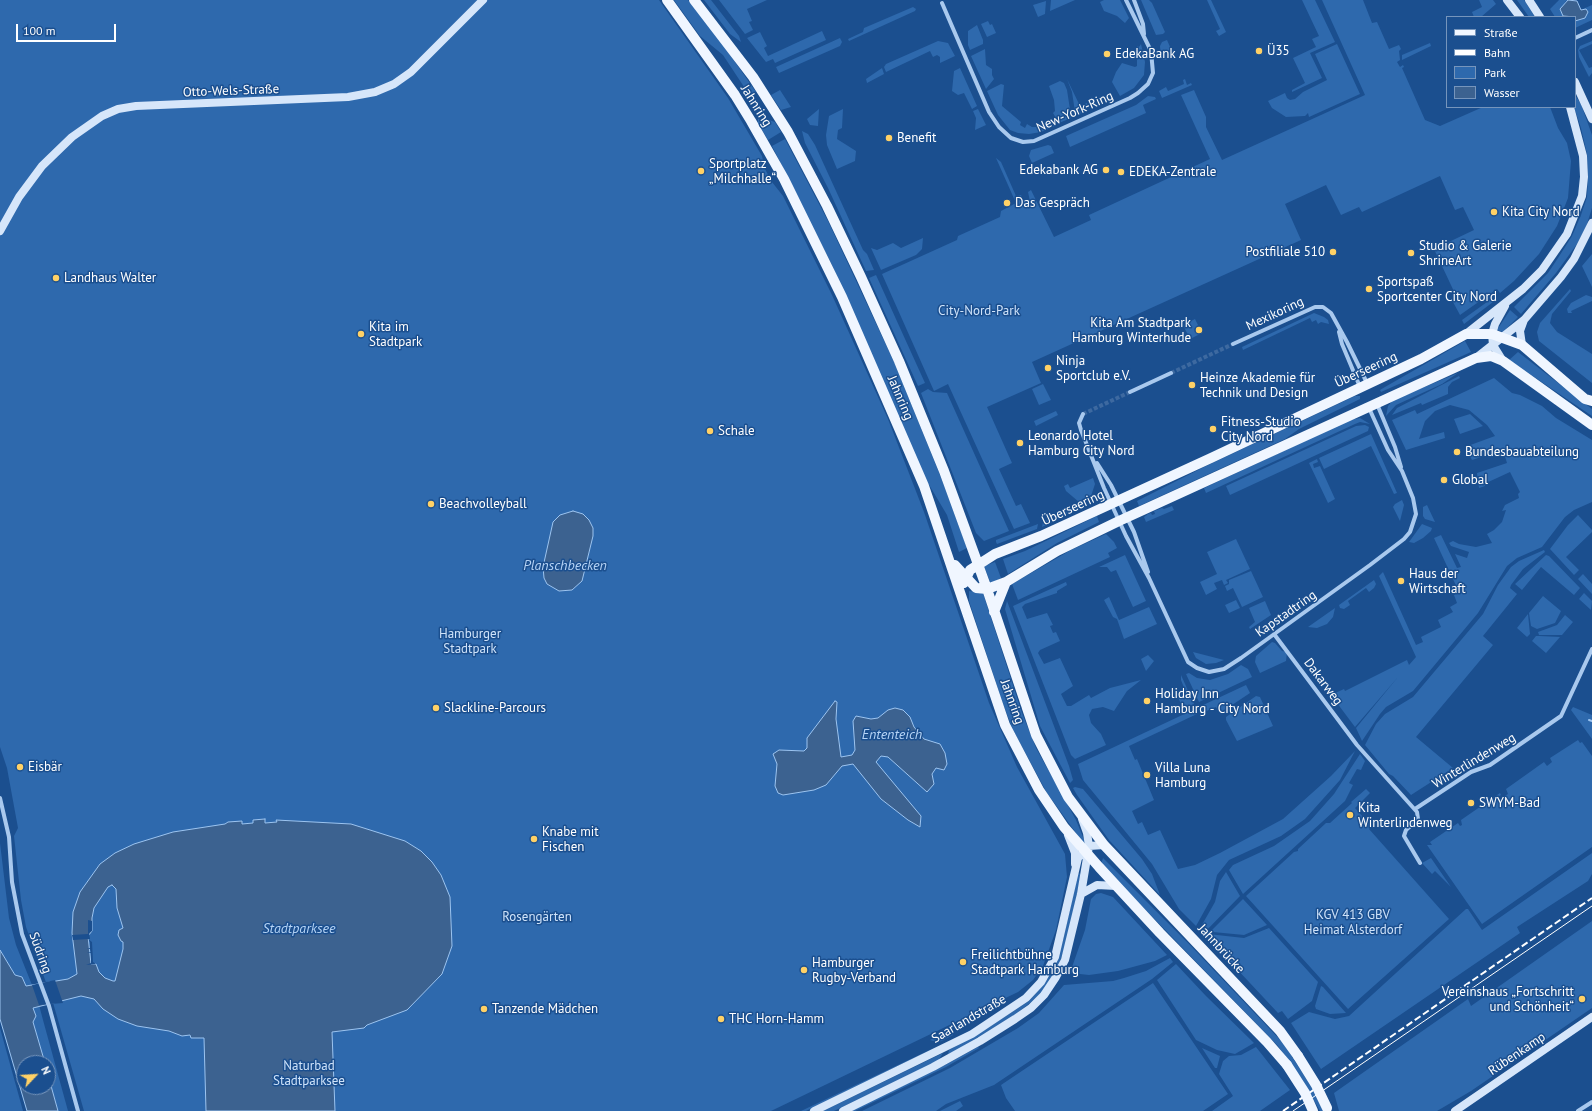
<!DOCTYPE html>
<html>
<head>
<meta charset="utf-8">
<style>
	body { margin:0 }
	#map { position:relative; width:1592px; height:1111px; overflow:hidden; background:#1b4f8f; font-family:"PT Sans",sans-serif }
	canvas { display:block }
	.legend { position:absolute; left:1446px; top:16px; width:130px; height:92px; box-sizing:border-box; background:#1b4f8f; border:1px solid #7695bc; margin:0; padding:5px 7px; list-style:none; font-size:12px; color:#fff }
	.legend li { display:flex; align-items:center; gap:8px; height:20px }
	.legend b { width:20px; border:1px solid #7695bc }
	.north { position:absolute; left:16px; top:1055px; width:40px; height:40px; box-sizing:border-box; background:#1b4f8f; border:1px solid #7695bc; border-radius:50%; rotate:65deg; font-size:11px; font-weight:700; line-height:16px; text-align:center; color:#fff }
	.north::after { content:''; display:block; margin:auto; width:14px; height:18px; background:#ffd166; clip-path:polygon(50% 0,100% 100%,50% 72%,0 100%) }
	.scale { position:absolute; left:16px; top:24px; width:100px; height:18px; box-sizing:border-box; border:2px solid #fff; border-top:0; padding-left:5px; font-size:12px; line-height:14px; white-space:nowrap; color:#fff; -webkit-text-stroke:3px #1b4f8f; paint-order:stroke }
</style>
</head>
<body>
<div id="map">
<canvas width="1592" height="1111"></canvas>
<ul class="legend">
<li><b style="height:5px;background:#f0f6ff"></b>Straße</li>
<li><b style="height:5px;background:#fff"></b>Bahn</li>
<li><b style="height:11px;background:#2e69ad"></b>Park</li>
<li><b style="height:11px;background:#3c6290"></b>Wasser</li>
</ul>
<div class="north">N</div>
<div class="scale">100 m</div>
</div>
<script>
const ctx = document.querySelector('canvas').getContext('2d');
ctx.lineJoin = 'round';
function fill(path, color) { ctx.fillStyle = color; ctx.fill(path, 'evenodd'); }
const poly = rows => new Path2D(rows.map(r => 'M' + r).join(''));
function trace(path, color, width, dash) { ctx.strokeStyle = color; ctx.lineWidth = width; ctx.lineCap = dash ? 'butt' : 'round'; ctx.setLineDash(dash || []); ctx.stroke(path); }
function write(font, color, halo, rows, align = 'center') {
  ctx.font = font + ' "PT Sans",sans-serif'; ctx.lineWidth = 3; ctx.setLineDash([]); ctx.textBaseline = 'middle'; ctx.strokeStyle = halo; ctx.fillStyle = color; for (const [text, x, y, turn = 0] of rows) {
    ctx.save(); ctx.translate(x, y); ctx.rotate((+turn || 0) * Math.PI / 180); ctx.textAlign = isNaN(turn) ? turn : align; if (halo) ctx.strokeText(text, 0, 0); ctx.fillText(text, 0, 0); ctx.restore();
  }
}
fill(poly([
	[0,0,659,0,728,98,762,156,765,169,772,182,783,196,832,295,888,419,924,512,989,703,1017,767,1065,854,1067,877,1056,930,1043,966,1033,980,1018,992,771,1111,84,1111,52,999,26,927,21,900,14,836,18,828,7,768,0,747],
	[674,0,688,0,721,42,756,92,752,99,723,55,700,36],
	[704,0,711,0,739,36,741,42,730,34],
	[719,0,767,0,747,9,752,21,749,22,753,30,745,34],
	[1051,0,1075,0,1050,11],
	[1104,0,1120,0,1129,18,1125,23,1117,16,1104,11,1100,2],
	[1141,0,1149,0,1152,3,1165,32,1163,34,1156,35],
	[1207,0,1211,0,1226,32,1219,36,1216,31,1220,29],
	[1302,0,1315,0,1335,42,1310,53,1322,78,1292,92,1292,90,1305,83,1293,58,1316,47,1312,39,1319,36],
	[1322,0,1363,0,1372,23,1377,22,1389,49,1399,45,1401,49,1399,51,1400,60,1397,62,1400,67,1403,65,1404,67,1402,68,1425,120,1440,126,1483,107,1550,107,1558,128,1567,143,1571,161,1568,198,1557,226,1539,254,1514,281,1500,293,1497,289,1460,315,1453,302,1458,300,1434,249,1474,230,1463,207,1455,210,1440,176,1362,212,1359,207,1341,215,1326,185,1285,204,1301,240,1032,362,1041,383,987,407,1012,463,999,469,1016,506,1021,504,1030,523,1014,529,948,384,934,391,882,274,957,240,958,236,1000,217,1001,211,1016,203,996,158,1001,162,1016,196,1021,195,1027,208,1031,206,1028,192,1031,190,1054,237,1091,220,1089,215,1210,159,1181,95,1194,90,1206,117,1206,127,1222,160,1365,95],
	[1479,0,1493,0,1496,4,1481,17,1474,17,1472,12,1482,7],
	[1517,0,1524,0,1535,17,1529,17],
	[1559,0,1568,0,1565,2,1564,17,1555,17,1550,9],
	[1046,1,1045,14,1038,17,1033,5],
	[1592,5,1592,20,1575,28,1575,21,1585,18,1586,10,1583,9],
	[913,7,916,9,915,11,849,41,848,39,863,32,864,28],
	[988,21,990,25,992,24,996,33,987,37,981,24],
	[977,25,983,40,983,44,970,50,968,45,968,31],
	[822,31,826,40,775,63,773,59,766,62,747,38,760,32,767,46,764,48,768,56],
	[840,38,842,42,840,46,779,73,776,67],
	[1167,40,1174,56,1165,60,1161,59,1160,46,1162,42],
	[938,41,948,43,955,56,940,63,940,57,937,55,933,57,930,51,886,72,884,67,886,64],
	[1592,41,1592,44,1579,50,1589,68,1592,67,1592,73,1589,77,1579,57,1578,50,1580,46],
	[1430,43,1431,46,1402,60,1402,55],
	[1141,44,1145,62,1144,75,1134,88,1120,96,1112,82,1116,72,1122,63,1135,67,1137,66,1137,46,1139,47],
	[1337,44,1360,94,1309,117,1308,113,1305,116,1286,117,1272,108,1268,101,1285,93,1287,98,1290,100,1295,99,1303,92,1327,80,1315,54],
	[985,49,986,65,992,69,992,75,994,79,986,89,971,56],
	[882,68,884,74,867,83,866,79],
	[960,68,977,106,972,109,964,93,958,95,952,91,954,71],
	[1067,79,1080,106,1087,103,1087,111,1079,115,1075,112,1072,92],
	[1185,79,1187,85,1191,83,1192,85,1162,98,1159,91,1166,87,1168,91,1184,84,1183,80],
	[1060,81,1064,83,1067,90,1071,116,1071,118,1059,123,1053,113,1055,111,1054,100,1049,86],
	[1001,84,1004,85,1002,106,1021,122,1020,125,1025,128,1027,124,1032,127,1037,127,1048,121,1053,121,1055,126,1041,132,1029,134,1018,133,1010,130,998,115,987,91],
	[780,90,791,107,781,110,771,95],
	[1575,95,1581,104,1592,135,1592,208,1586,227,1577,244,1556,273,1521,314,1514,307,1548,273,1558,258,1572,236,1581,215,1587,197,1588,176,1587,154,1581,128,1574,107],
	[1148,96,1155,97,1156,99,1143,105,1146,113,1070,147,1066,136,1136,105],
	[819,109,818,126,810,125,807,119],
	[843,109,842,128,838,130,837,139,856,151,855,161,837,169,827,145,826,135,829,116],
	[978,109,986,125,975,130,976,118,973,111],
	[760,117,775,122,781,132,768,140,758,123,758,118],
	[802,131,808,134,815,145,863,250,867,254,874,270,866,271,828,188,805,143],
	[785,139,828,221,895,364,942,480,967,548,959,552,947,515,925,478,832,265,772,146],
	[1048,145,1051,146,1054,153,1032,163,1029,156,1031,150],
	[923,238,922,249,916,255,881,270,871,248,877,250,893,243,901,248],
	[1592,254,1592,287,1582,266],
	[876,275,925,383,918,386,869,278],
	[1570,289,1571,291,1552,314,1550,323,1557,332,1592,354,1592,383,1539,341,1537,332,1540,323],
	[1586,295,1592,297,1592,301,1571,311,1572,313,1568,313,1567,309,1571,303],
	[1494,297,1497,299,1464,324,1462,320],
	[1510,310,1518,317,1503,332,1497,330],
	[1314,313,1324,317,1328,320,1329,324,1321,322,1318,324,1316,320,1312,322,1310,318,1243,350,1242,347],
	[1195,319,1202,333,1190,339,1183,325],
	[1465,341,1471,352,1381,392,1380,390,1385,387],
	[1518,352,1592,409,1592,416,1509,360],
	[1458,373,1442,384,1396,405,1386,416,1388,406,1393,400],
	[1459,376,1460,378,1452,382,1448,387,1448,394,1422,405,1421,403,1392,415,1397,408],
	[1494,378,1512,393,1520,395,1542,406,1556,418,1592,440,1592,502,1574,510,1565,517,1542,547,1517,558,1507,566,1478,613,1413,691,1386,707,1380,714,1362,741,1356,728,1398,677,1355,727,1331,695,1344,689,1345,691,1407,660,1409,665,1416,657,1379,576,1383,572,1416,645,1423,642,1421,637,1441,627,1438,620,1453,612,1450,607,1457,603,1454,595,1459,592,1434,538,1441,535,1457,568,1461,567,1455,554,1467,558,1469,552,1451,546,1449,543,1453,541,1459,544,1476,547,1492,543,1487,534,1494,530,1502,522,1506,510,1502,511,1505,505,1519,498,1518,494,1520,492,1510,472,1484,484,1485,486,1479,488,1477,473,1507,463,1503,450,1472,460,1465,447,1495,436,1487,425,1469,410,1450,405,1435,411,1425,421,1419,439,1444,432,1445,438,1406,450,1392,420,1415,410,1417,414],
	[1043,384,1051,400,1039,405,1032,389],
	[928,389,933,392,947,393,1009,531,984,541,976,533,921,393],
	[1355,396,1360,396,1360,399,1299,429,1285,439,1139,506,1137,501,1204,467],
	[1056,411,1058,415,1036,426,1034,421],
	[1470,414,1483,426,1460,434,1454,419],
	[1360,418,1370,424,1360,422,1355,424,1206,493,1204,488,1350,420],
	[1365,425,1369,427,1368,431,1230,495,1226,486,1356,426],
	[1371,434,1397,493,1394,494,1371,446,1324,469,1319,458],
	[1317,459,1318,462,1313,464,1314,468,1320,466,1335,499,1328,503,1309,463],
	[1093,478,1095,484,1091,496,1079,502,1066,491,1064,486,1068,484,1070,488],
	[1402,500,1404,505,1400,521,1393,507,1395,504],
	[1427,505,1435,522,1425,519,1423,516,1423,507],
	[1172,506,1174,510,1146,522,1144,517,1148,514,1151,513,1152,515,1155,514,1154,511,1162,508,1164,509],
	[1075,508,1078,510,1042,527,1043,522],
	[1578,515,1592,530,1592,532,1566,557,1579,570,1574,575,1550,549,1568,525],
	[1097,516,1099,522,1057,543,1008,574,1003,559,1025,551],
	[1038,524,1037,529,997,544,996,542,996,540],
	[1422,524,1432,528,1431,531,1423,538,1414,543,1409,542],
	[1106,534,1114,542,1117,548,1108,553,1110,557,1018,600,1012,584,1071,550],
	[1236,539,1250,569,1226,580,1228,583,1224,585,1222,580,1214,583,1217,589,1206,595,1200,582,1217,574,1207,552],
	[1544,550,1545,552,1523,569,1511,585,1510,588,1517,594,1483,636,1493,645,1416,737,1453,768,1411,795,1393,776,1389,774,1365,745,1376,724,1385,714,1413,697,1483,614,1498,585,1511,567,1519,561],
	[1125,555,1146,601,1133,607,1116,570,1111,572,1107,567,1099,567],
	[1546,555,1549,556,1580,588,1574,595,1541,567,1522,590,1515,584],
	[995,562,1001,578,991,584,984,566],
	[1251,571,1263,597,1242,607,1233,588,1227,591,1225,586,1229,584,1229,580],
	[1583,574,1592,584,1592,594,1578,579],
	[1374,580,1376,584,1374,588,1369,592,1366,588,1348,601,1350,605,1344,609,1340,608,1339,605],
	[1066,582,1067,585,1057,591,1057,593,1025,604,1022,607,1027,619,1047,613,1053,625,1050,626,1053,633,1056,632,1060,641,1040,650,1038,653,1044,664,1060,658,1073,686,1061,694,1067,706,1071,706,1089,695,1091,698,1110,688,1141,680,1127,691,1114,711,1103,707,1092,709,1089,715,1091,723,1101,734,1106,745,1075,759,1071,755,1013,606],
	[969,591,983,593,1022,713,1036,748,1076,820,1085,842,1084,844,1047,793,1013,730,1003,704,969,601],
	[1584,593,1592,601,1591,610,1579,599],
	[1543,596,1561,611,1555,623,1537,629,1531,626,1529,613],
	[1109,597,1119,620,1149,607,1157,624,1124,639,1117,619,1113,617,1104,600],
	[1236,600,1240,608,1229,613,1225,605],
	[1007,601,1069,766,1073,780,1070,783,1040,726,1005,609],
	[1265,601,1271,615,1250,629,1249,627,1255,622,1249,608],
	[1335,608,1333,617,1327,624,1317,628,1308,627],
	[1528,614,1530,634,1527,637,1517,628],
	[1565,615,1573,622,1562,635,1539,635,1538,632,1557,625],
	[1536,636,1539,636,1560,637,1546,653,1532,641],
	[1272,642,1275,643,1282,651,1287,652,1286,661,1260,673,1255,662,1256,656],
	[1193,652,1224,660,1216,663,1206,664,1196,658],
	[1148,655,1154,661,1146,671,1141,659],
	[1241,665,1248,669,1252,677,1199,702,1186,674,1189,673,1197,678,1210,680,1228,674],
	[1181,675,1194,704,1183,709,1178,697,1178,694,1185,690,1181,680],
	[1246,685,1250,693,1232,705,1219,713,1216,707,1204,712,1201,706],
	[1256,696,1260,697,1273,726,1237,741,1226,720,1226,717],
	[1573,707,1592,715,1592,739,1571,710],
	[1195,709,1197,714,1129,746,1135,760,1137,759,1154,800,1132,811,1138,824,1142,822,1148,835,1160,830,1178,869,1195,865,1220,853,1283,819,1331,776,1355,751,1340,780,1305,819,1281,836,1229,860,1217,875,1211,899,1196,926,1179,909,1152,864,1083,780,1078,764],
	[1578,740,1580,743,1582,742,1592,756,1592,847,1482,924,1427,845,1432,845,1430,842,1458,823,1460,826,1462,825,1461,820,1500,793,1501,795,1493,800,1495,802,1508,794,1506,789,1544,762,1547,766,1552,762,1550,758],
	[1360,754,1365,761,1361,770,1357,769,1349,783,1353,785,1345,801,1243,894,1229,870,1233,865,1274,846,1310,821,1334,794],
	[1075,787,1083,789,1142,859,1152,874,1160,895,1109,840,1077,795,1073,788],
	[1366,789,1370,793,1355,808,1372,827,1369,829,1449,919,1348,1009,1246,896,1294,852,1298,851,1298,849,1326,823,1330,823,1352,803,1351,802],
	[0,843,9,918,16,945,32,985,26,986,22,977,15,975,0,950],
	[1592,853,1592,874,1588,881,1517,927,1520,933,1321,1069,1291,1023,1309,1012,1335,1019,1349,1016,1466,909,1468,909,1482,930],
	[1103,858,1191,946,1284,1044,1314,1091,1323,1111,1320,1111,1302,1079,1278,1046,1101,864],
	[1431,858,1451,887,1435,871,1432,874,1422,863],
	[1226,872,1240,896,1203,934,1199,930,1215,902,1220,881],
	[1078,873,1081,874,1067,941,1058,967,1055,966,1063,940],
	[1101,893,1113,897,1167,955,1155,961,1118,971,1089,975,1071,973,1071,970,1085,930,1091,899,1096,894],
	[1243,899,1267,925,1244,935,1213,932,1212,930],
	[1592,921,1592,1008,1471,1091,1437,1111,1339,1111,1334,1093,1468,999,1471,1006],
	[1269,928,1318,982,1312,1001,1288,1019,1282,1011,1278,1013,1206,936,1208,934,1244,938],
	[1170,958,1173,962,1152,979,994,1085,946,1104,936,1111,862,1111,950,1068,1018,1028,1039,1013,1064,985,1113,981,1124,978,1146,971],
	[1176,964,1206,996,1254,1043,1235,1054,1217,1050,1196,1040,1157,980],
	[1052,972,1055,973,1042,992,1030,1003,1017,1013,956,1051,948,1054,949,1050,988,1028,1029,1001,1044,984],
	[1153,983,1228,1094,1203,1111,1015,1111,1006,1098,1001,1085],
	[1321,986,1323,987,1346,1013,1330,1014,1316,1009,1315,1006],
	[39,1005,43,1020,68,1111,58,1111,48,1075,48,1063,45,1063,33,1022,33,1007],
	[0,1028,23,1111,0,1111],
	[950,1030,953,1035,942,1041,937,1042,930,1040],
	[938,1046,806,1111,801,1111],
	[978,1047,979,1048,946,1067,855,1111,851,1111,945,1065],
	[1256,1047,1290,1090,1260,1111,1212,1111,1233,1096,1219,1074,1223,1061,1229,1056,1241,1055],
	[1202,1048,1220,1056,1217,1068,1215,1068],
	[943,1053,938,1061,834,1111,823,1111],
	[960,1101,963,1106,956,1111,940,1111]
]), '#2e69ad');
const water = poly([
	[1568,0,1577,1,1581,10,1586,9,1588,12,1585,18,1575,21,1575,17,1563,16,1560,9,1568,0],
	[573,511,583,514,589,520,593,528,593,536,582,581,572,590,559,591,547,584,544,578,543,567,553,522,560,515,573,511],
	[835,701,837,702,836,719,841,757,852,755,855,750,853,721,856,716,871,719,878,718,888,710,895,708,903,710,910,717,914,727,924,739,940,744,945,753,947,764,944,770,936,768,932,774,934,784,927,792,888,757,881,756,876,762,921,816,920,827,908,820,881,799,853,764,842,766,826,785,814,790,783,795,778,793,775,786,777,764,773,754,779,750,804,751,807,748,807,738,835,701],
	[265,819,265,823,277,822,276,820,351,824,405,841,421,851,432,862,441,875,450,897,452,946,442,974,407,1010,367,1025,364,1028,332,1032,335,1111,206,1111,204,1038,191,1038,190,1035,182,1036,169,1031,137,1026,118,1019,103,1009,94,999,81,996,33,1008,36,1016,33,1022,45,1063,24,1063,24,1087,48,1087,48,1075,58,1111,27,1111,0,1019,0,950,15,975,22,977,26,986,68,979,77,974,72,933,73,912,80,892,100,864,115,853,134,844,173,832,225,824,228,822,242,821,242,824,253,823,253,820,265,819],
	[112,885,116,889,117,908,123,928,119,930,118,935,121,941,123,942,123,949,115,981,113,981,105,978,99,972,96,964,91,964,88,936,92,931,92,918,94,908,108,887,112,885]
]);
fill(water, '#3c6290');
trace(water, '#9cc4f0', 1);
fill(poly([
	[88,920,92,921,92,931,89,933,90,939,88,939,92,942,93,962,96,964,86,965,91,963,91,956,88,956,91,956,91,953,87,953,91,952,90,949,87,948,90,948,90,942,88,939,73,940,72,935,88,934],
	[55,980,63,1003,39,1005,32,985]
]), '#1b4f8f');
trace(poly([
	[1589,720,1592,721]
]), '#9cc4f0', 2);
trace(poly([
	[1171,373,1233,344],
	[1083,414,1130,392]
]), '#3d69a0', 4, [4, 2]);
trace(poly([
	[1134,0,1143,24,1144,34],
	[942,3,989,112,999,127,1011,138,1023,142,1034,141,1130,98,1138,93,1148,84,1153,73,1151,51,1126,0],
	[1575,38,1592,30],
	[1339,332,1342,344,1360,387],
	[1233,344,1315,307,1323,307,1331,313,1347,342,1367,383],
	[1130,392,1171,373],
	[1377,404,1395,447,1401,467],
	[1083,414,1079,423,1081,430,1104,488,1126,536,1149,578,1188,662,1197,668,1209,672,1224,669,1241,658,1370,565,1404,539,1410,532,1416,514,1413,498,1402,471,1388,450,1369,408],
	[1097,463,1111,485,1134,532,1148,572],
	[1274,634,1357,745,1417,812,1418,819,1406,830,1404,836,1420,863],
	[0,798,9,837,12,882,22,934,49,1006,78,1111],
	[1415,809,1471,772,1490,765,1561,716,1592,649],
	[1578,1111,1592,1102]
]), '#a9c9ee', 4);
trace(poly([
	[1507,0,1520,17],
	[1529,0,1540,17],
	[1575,82,1592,119],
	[0,231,19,197,42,166,72,137,102,116,118,109,136,106,348,97,375,92,394,84,411,72,483,0],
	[1466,334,1523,289,1542,270,1567,234,1582,196,1584,177,1583,156,1570,107],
	[1522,345,1520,331,1524,320],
	[1476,358,1524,320,1561,277,1574,259,1592,223],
	[1503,361,1493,345,1492,334,1495,324,1505,306],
	[1068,835,1075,853,1075,864],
	[1081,894,1097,885,1116,886],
	[814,1111,972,1034,1026,998,1041,982,1055,957,1078,858,1089,846,1104,845],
	[843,1111,933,1067,980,1041,1015,1019,1031,1008,1044,995,1056,977,1065,960,1081,894,1089,846,1087,833,1082,819],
	[1455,1111,1592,1017]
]), '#d6e6fa', 8);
trace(poly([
	[667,0,735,95,751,121,784,179,842,297,924,486,1005,725,1039,790,1064,827,1099,867,1160,933,1267,1042,1287,1065],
	[694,0,753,77,788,132,827,206,861,277,899,361,944,471,987,589,1036,735,1068,797,1104,845,1280,1031,1298,1056],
	[955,565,976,588,987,589,1006,582,1057,551,1119,521,1476,358,1491,356,1503,361,1592,425],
	[964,583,970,570,995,554,1041,536,1211,458,1421,359,1466,334,1492,334,1522,345,1585,399,1592,401],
	[994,612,1006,582]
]), '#f0f6ff', 10);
trace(poly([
	[1293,1111,1592,906]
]), '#fff', 1);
trace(poly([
	[1283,1111,1592,898]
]), '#fff', 2, [7, 3]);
trace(poly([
	[1298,1056,1316,1085,1327,1108],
	[1287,1065,1305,1093,1313,1111]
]), '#f0f6ff', 10);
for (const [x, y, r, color] of [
	[1259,51,4,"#ffd166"],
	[1107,54,4,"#ffd166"],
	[889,138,4,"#ffd166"],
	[1106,170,4,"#ffd166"],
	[701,171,4,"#ffd166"],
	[1121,172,4,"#ffd166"],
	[1007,203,4,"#ffd166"],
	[1494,212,4,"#ffd166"],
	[1333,252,4,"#ffd166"],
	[1411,253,4,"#ffd166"],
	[56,278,4,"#ffd166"],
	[1369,289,4,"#ffd166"],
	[1199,330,4,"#ffd166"],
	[361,334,4,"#ffd166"],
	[1048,368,4,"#ffd166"],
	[1192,385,4,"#ffd166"],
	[1213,429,4,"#ffd166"],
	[710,431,4,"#ffd166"],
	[1020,443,4,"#ffd166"],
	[1457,452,4,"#ffd166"],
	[1444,480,4,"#ffd166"],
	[431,504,4,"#ffd166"],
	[1401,581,4,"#ffd166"],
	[1147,701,4,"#ffd166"],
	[436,708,4,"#ffd166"],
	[20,767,4,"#ffd166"],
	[1147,775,4,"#ffd166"],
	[1471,803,4,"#ffd166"],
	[1350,815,4,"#ffd166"],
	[534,839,4,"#ffd166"],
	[963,962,4,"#ffd166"],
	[804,970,4,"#ffd166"],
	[1582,999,4,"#ffd166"],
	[484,1009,4,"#ffd166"],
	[721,1019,4,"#ffd166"]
]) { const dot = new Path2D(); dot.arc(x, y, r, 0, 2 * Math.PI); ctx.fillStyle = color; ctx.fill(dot); trace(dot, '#1b4f8f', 1.5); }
write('13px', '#fff', '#1b4f8f', [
	["Ü35",1267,51],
	["EdekaBank AG",1115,54],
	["Benefit",897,138],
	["Sportplatz",709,164],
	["„Milchhalle“",709,179],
	["Edekabank AG",1098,170,"right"],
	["EDEKA-Zentrale",1129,172],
	["Das Gespräch",1015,203],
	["Kita City Nord",1502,212],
	["Studio & Galerie",1419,246],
	["ShrineArt",1419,261],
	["Postfiliale 510",1325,252,"right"],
	["Landhaus Walter",64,278],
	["Sportspaß",1377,282],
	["Sportcenter City Nord",1377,297],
	["Kita Am Stadtpark",1191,323,"right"],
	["Hamburg Winterhude",1191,338,"right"],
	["Kita im",369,327],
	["Stadtpark",369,342],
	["Ninja",1056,361],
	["Sportclub e.V.",1056,376],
	["Heinze Akademie für",1200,378],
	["Technik und Design",1200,393],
	["Fitness-Studio",1221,422],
	["City Nord",1221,437],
	["Schale",718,431],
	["Leonardo Hotel",1028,436],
	["Hamburg City Nord",1028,451],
	["Bundesbauabteilung",1465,452],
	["Global",1452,480],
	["Beachvolleyball",439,504],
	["Haus der",1409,574],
	["Wirtschaft",1409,589],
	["Holiday Inn",1155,694],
	["Hamburg - City Nord",1155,709],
	["Slackline-Parcours",444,708],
	["Eisbär",28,767],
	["Villa Luna",1155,768],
	["Hamburg",1155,783],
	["SWYM-Bad",1479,803],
	["Kita",1358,808],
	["Winterlindenweg",1358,823],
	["Knabe mit",542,832],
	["Fischen",542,847],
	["Freilichtbühne",971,955],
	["Stadtpark Hamburg",971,970],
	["Hamburger",812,963],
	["Rugby-Verband",812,978],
	["Vereinshaus „Fortschritt",1574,992,"right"],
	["und Schönheit“",1574,1007,"right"],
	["Tanzende Mädchen",492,1009],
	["THC Horn-Hamm",729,1019]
], 'left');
write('13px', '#fff', '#1b4f8f', [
	["Otto-Wels-Straße",231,91,-2],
	["Jahnring",756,106,58],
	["New-York-Ring",1075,112,-24],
	["Mexikoring",1275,314,-25],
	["Überseering",1366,370,-25],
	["Jahnring",900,398,67],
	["Überseering",1073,508,-25],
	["Kapstadtring",1286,614,-35],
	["Dakarweg",1323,682,53],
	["Jahnring",1012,702,70],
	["Winterlindenweg",1474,761,-31],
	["Jahnbrücke",1221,949,47],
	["Südring",40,953,70],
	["Saarlandstraße",969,1019,-30],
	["Rübenkamp",1517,1054,-34]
]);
write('13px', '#cfe3fa', '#1b4f8f', [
	["City-Nord-Park",979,311],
	["Hamburger",470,634],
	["Stadtpark",470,649],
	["KGV 413 GBV",1353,915],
	["Heimat Alsterdorf",1353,930],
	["Rosengärten",537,917],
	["Naturbad",309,1066],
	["Stadtparksee",309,1081]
]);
write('italic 14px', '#b5d3f5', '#1b4f8f', [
	["Planschbecken",565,566],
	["Ententeich",892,735],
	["Stadtparksee",299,929]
]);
</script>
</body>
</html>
